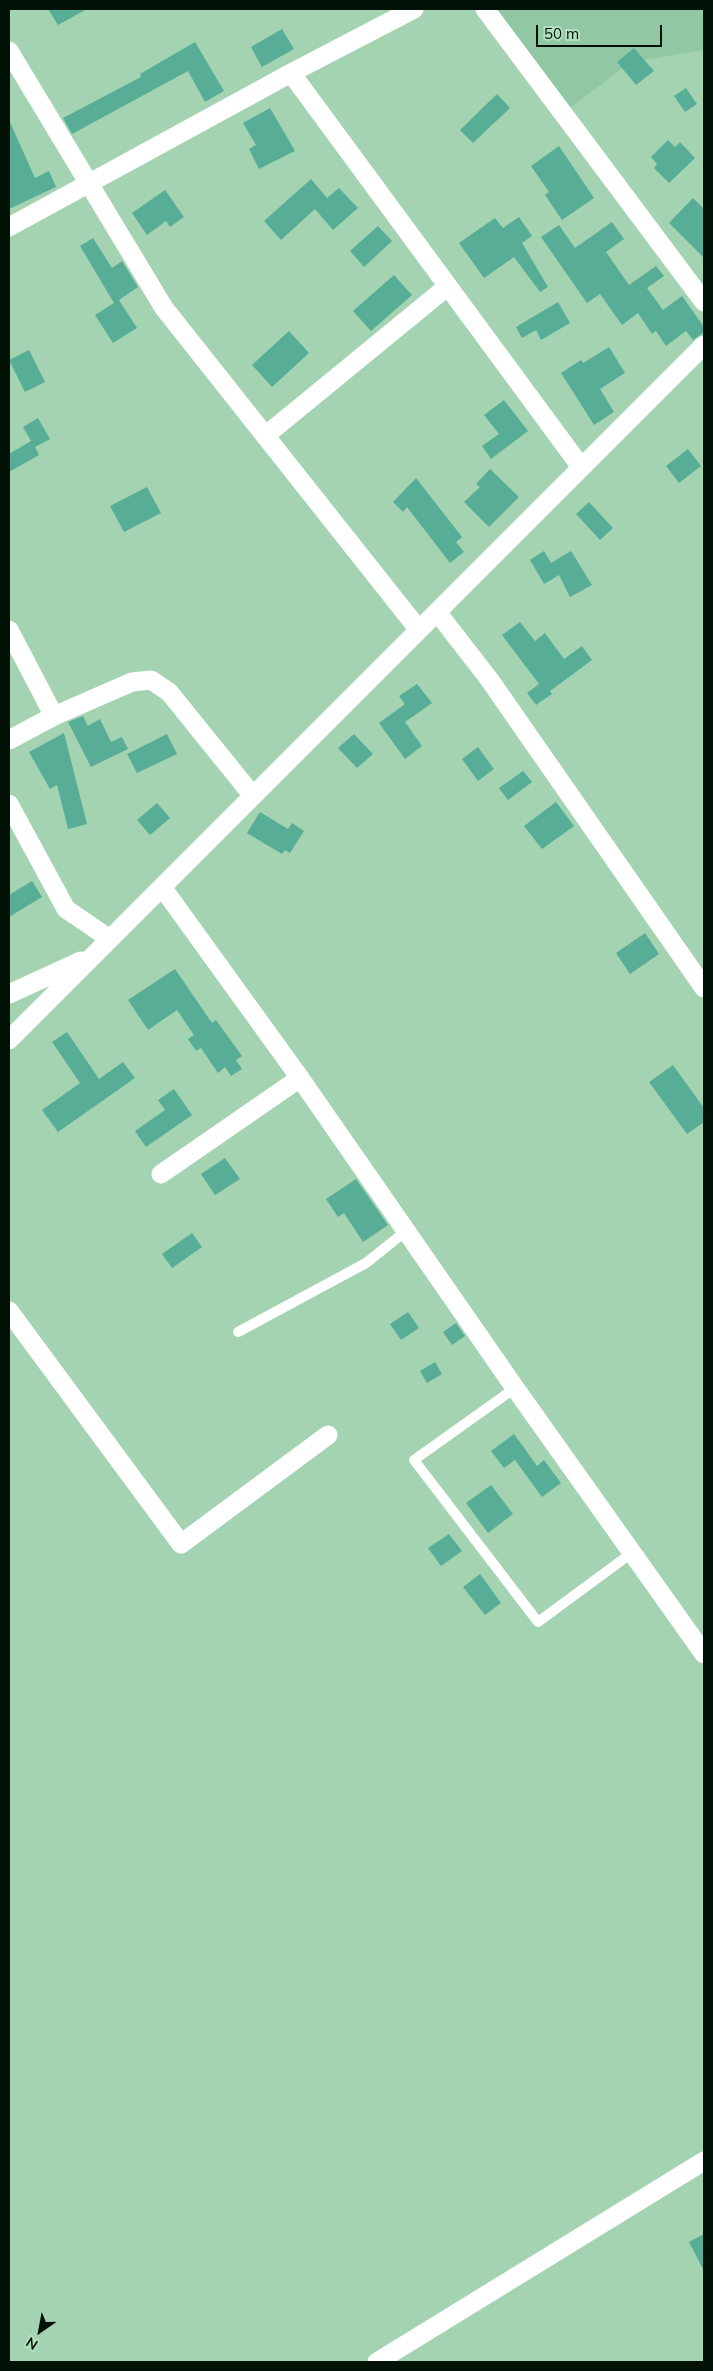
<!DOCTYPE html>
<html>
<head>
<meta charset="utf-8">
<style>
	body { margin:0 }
	#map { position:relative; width:713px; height:2371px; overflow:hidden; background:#a4d3b2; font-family:Mulish,sans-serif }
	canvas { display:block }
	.frame { position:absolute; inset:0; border:10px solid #031207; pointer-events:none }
	.north { position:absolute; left:15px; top:2306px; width:50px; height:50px; -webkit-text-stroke:4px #b1e0bf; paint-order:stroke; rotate:213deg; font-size:14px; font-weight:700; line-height:20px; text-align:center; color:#031207 }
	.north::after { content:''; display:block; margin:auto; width:18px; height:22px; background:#031207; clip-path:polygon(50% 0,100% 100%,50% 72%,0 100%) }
	.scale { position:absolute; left:536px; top:25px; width:126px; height:22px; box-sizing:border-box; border:2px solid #031207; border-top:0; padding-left:6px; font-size:15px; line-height:18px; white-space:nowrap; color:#031207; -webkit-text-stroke:4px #b1e0bf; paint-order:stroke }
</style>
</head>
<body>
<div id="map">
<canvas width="713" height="2371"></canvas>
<div class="frame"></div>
<div class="north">N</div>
<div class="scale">50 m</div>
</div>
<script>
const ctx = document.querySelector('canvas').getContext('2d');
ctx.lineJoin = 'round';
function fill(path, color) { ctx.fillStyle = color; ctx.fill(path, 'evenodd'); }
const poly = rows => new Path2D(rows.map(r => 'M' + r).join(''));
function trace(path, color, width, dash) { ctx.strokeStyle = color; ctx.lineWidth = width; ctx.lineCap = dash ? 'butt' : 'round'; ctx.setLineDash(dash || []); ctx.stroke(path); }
fill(poly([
	[495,9,704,9,704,50,631,62,570,108]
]), '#92c7a3');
fill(poly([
	[48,9,87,9,58,25],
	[282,29,294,49,262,67,251,47],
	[195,42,224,91,205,102,188,71,72,134,63,118,141,77,140,74],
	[634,48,654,71,636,85,617,62],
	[686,88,697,104,685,112,674,96],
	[497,94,510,108,473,143,460,130],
	[270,108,295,151,259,169,249,149,256,145,243,123],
	[9,120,35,178,49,171,56,187,9,209],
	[668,140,675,147,680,142,695,158,669,183,654,168,657,164,651,157],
	[559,146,594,198,562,220,545,195,549,192,531,166],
	[311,179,327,198,339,188,358,208,333,230,315,209,281,240,264,221],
	[165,190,184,217,170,227,166,221,147,235,132,213],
	[693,198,704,209,704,258,669,223],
	[519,217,532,236,522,243,548,287,540,292,514,257,484,278,459,243,495,218,503,228],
	[612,222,624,239,606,252,629,285,656,266,664,276,647,288,663,310,682,296,704,327,704,332,693,340,686,331,666,346,656,331,652,334,638,313,622,325,600,294,587,303,541,237,559,225,575,248],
	[378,226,392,241,364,267,350,251],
	[93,238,112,268,122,261,138,287,119,300,137,328,113,343,95,315,114,303,80,246],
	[394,275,412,295,371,331,353,311],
	[558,302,570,323,541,340,536,330,522,338,516,327],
	[289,331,309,353,272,387,252,365],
	[609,347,625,373,600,389,614,412,594,425,561,373,581,360,583,363],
	[29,350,45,382,25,392,9,360],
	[504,400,528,431,491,459,482,446,499,434,484,415],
	[38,418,50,439,35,447,39,455,9,472,9,454,31,441,23,427],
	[688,449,701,466,679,483,666,466],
	[490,469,519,497,489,527,464,502,480,487,476,484],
	[416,478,462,537,456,542,464,552,450,563,407,507,403,512,393,502],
	[147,487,161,513,124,532,110,506],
	[589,502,613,528,600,540,576,514],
	[544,551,551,563,571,551,592,585,570,597,559,575,544,584,530,560],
	[520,622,535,641,545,633,564,659,582,646,592,660,550,691,552,694,536,705,527,693,539,684,502,635],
	[417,684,432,703,405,722,422,746,405,759,379,723,405,704,399,696],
	[83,716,88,726,100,719,111,742,122,737,128,749,91,767,68,722],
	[64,733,87,824,68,829,57,785,50,789,29,752],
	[167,734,177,754,137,773,127,754],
	[354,734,373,754,357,768,338,748],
	[478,747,494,769,478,781,462,759],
	[523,771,532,782,508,800,499,788],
	[556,802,574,826,542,849,524,826],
	[157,803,170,818,150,835,137,820],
	[260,812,288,829,292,823,304,831,290,853,285,850,282,854,247,833],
	[32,881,42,897,9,917,9,895],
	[645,933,659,954,630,974,616,953],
	[175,969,212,1023,216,1020,242,1056,236,1060,242,1069,231,1076,225,1067,218,1073,201,1048,196,1051,188,1039,194,1035,177,1010,148,1030,128,1000],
	[67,1032,99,1079,123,1062,135,1078,58,1132,42,1110,80,1083,52,1042],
	[673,1065,704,1108,704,1122,687,1134,649,1082],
	[174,1089,192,1115,146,1147,135,1131,165,1110,158,1100],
	[225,1158,240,1179,215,1195,201,1174],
	[356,1179,388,1225,363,1242,344,1213,338,1217,326,1199],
	[192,1233,202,1247,172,1268,162,1254],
	[408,1312,419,1328,401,1340,390,1324],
	[456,1323,465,1336,452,1345,443,1332],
	[435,1362,442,1374,427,1383,420,1371],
	[514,1434,537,1466,544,1460,561,1483,542,1497,515,1460,504,1468,491,1451],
	[491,1485,513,1514,488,1533,466,1503],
	[449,1534,462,1551,441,1566,428,1548],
	[480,1574,501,1603,485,1615,463,1587],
	[704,2234,704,2271,689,2242]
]), '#57ad96');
trace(poly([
	[238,1332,366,1263,406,1231],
	[515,1388,414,1460,538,1622,633,1552]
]), '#fff', 10);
trace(poly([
	[485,9,704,302],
	[9,51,164,308,419,630],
	[291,73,581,467],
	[9,227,291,73,414,9],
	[265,436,448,286],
	[437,612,489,679,704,988],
	[9,630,54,716],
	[9,740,54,716,132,682,151,680,169,692,253,796],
	[9,804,66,909,110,939],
	[162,887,300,1078,515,1388,704,1654],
	[9,994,81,961],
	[9,1040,704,345],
	[161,1174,300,1078],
	[9,1311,181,1544,328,1435],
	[377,2362,704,2161]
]), '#fff', 19);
</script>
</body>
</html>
